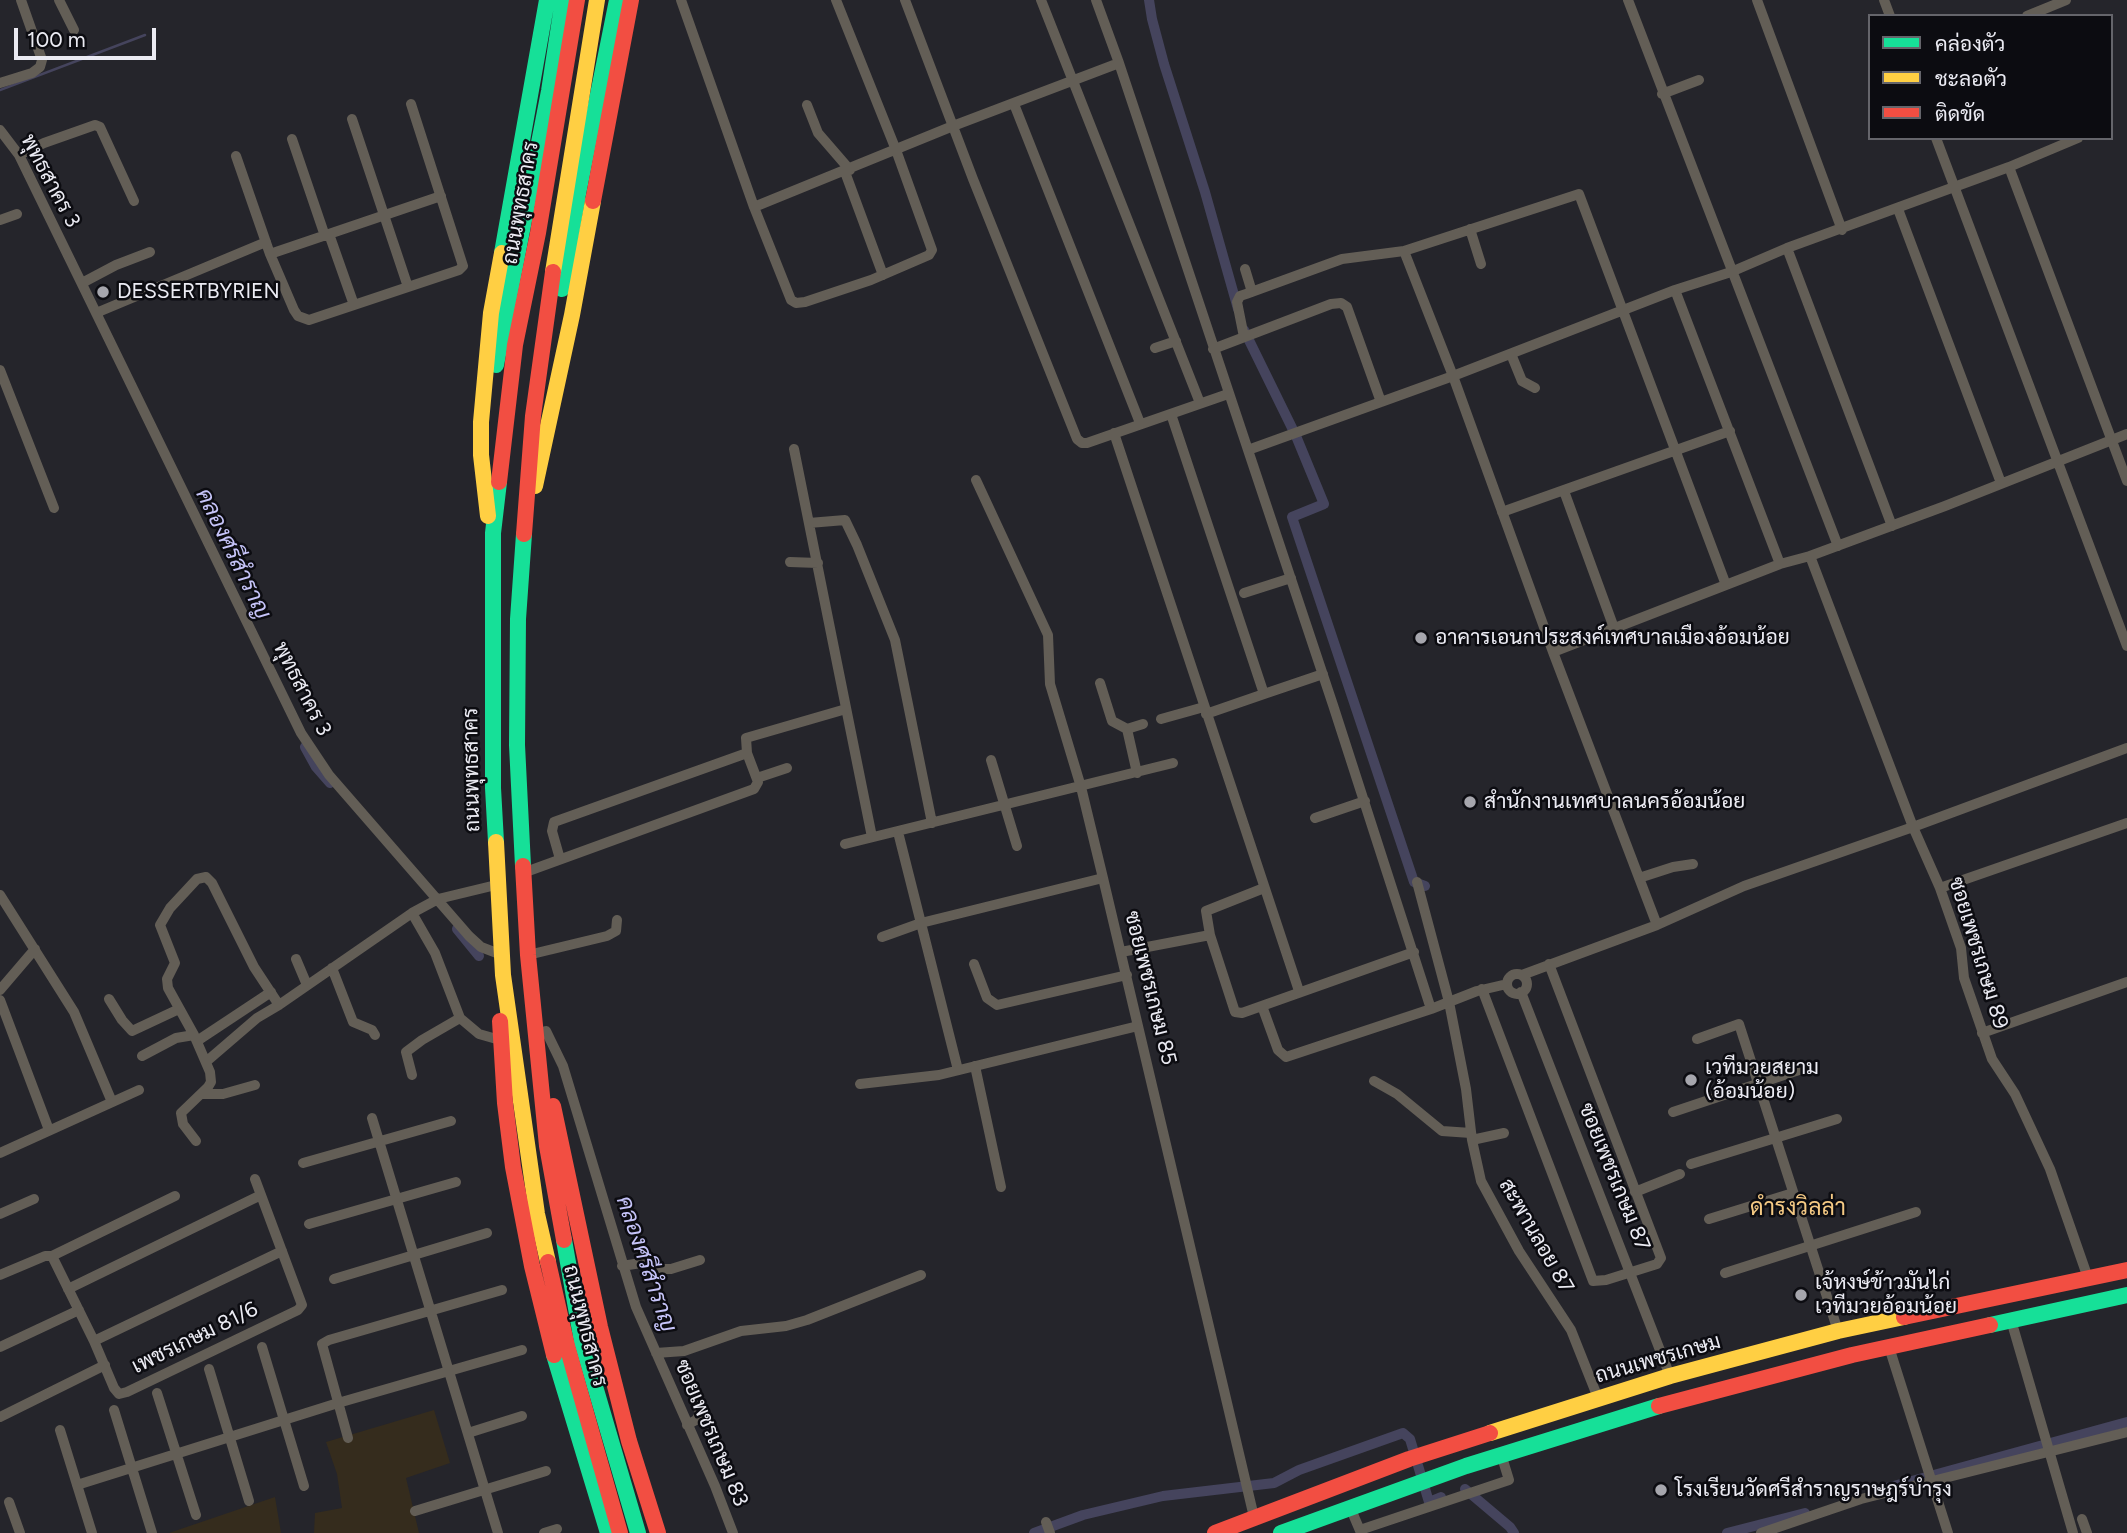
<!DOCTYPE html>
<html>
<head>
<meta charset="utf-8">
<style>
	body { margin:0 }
	#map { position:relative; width:2127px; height:1533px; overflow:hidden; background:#25252b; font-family:Figtree,Sarabun,sans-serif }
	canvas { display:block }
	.legend { position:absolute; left:1868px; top:14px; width:245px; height:126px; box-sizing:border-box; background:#0c0c11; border:2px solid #65656b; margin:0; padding:9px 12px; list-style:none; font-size:21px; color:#ebebf3 }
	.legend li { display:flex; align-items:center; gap:14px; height:35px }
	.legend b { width:35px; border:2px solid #65656b }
	.scale { position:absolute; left:14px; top:28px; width:142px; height:32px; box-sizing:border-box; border:4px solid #ebebf3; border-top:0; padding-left:9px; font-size:21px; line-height:24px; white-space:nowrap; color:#ebebf3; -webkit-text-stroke:5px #0c0c11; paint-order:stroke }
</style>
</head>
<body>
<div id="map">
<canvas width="2127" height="1533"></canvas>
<ul class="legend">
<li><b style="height:9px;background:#16e098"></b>คล่องตัว</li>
<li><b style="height:9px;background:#ffcf43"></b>ชะลอตัว</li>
<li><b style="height:9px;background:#f24e42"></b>ติดขัด</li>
</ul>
<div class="scale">100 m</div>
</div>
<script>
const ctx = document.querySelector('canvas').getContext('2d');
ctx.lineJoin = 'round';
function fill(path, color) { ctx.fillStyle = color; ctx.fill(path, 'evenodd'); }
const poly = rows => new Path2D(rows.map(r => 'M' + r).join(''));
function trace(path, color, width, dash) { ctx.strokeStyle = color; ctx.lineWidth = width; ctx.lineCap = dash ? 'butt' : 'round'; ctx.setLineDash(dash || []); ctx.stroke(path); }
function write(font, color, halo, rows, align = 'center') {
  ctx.font = font + ' Figtree,Sarabun,sans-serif'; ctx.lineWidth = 5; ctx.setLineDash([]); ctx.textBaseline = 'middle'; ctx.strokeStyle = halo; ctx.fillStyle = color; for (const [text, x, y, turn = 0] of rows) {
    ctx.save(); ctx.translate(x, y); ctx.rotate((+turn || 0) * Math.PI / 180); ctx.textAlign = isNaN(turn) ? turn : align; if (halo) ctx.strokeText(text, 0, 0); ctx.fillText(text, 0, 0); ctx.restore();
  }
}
fill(poly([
	[434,1410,450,1463,406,1478,419,1533,314,1533,315,1513,342,1508,337,1474,326,1442],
	[275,1497,281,1533,169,1533]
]), '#352c1d');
trace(poly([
	[0,90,145,35]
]), '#45445d', 2.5);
trace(poly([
	[1149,0,1152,19,1164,64,1205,192,1238,309],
	[1244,330,1296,436,1324,504,1292,517,1414,882,1425,886],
	[305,747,316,767,330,783],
	[457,929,479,956],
	[1465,1489,1510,1527,1514,1533],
	[1879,1490,2127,1422],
	[1034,1533,1083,1515,1163,1496,1274,1483,1299,1470,1403,1433,1410,1439,1429,1502,1441,1497],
	[1727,1533,1805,1513]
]), '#45445d', 10);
trace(poly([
	[59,0,74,30],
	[681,0,754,207,791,300,796,303,805,302,871,280,929,255,932,250,896,150,836,0],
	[905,0,973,179,1077,439,1082,443,1087,443,1228,394],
	[1041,0,1200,403],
	[1096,0,1119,63,1333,705,1431,1009],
	[1628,0,1838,546],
	[1757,0,1842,230],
	[1884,0,1890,16],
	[2027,16,2066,0],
	[0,83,32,73,40,67,42,60,21,0],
	[1662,94,1699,80],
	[1014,104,1140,423],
	[807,105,818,133,850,170],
	[352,119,408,287],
	[0,130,19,155,301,733,329,775,469,936,481,947,502,955],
	[1936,138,2127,646],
	[292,139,325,236],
	[19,155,44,143,95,125,100,127,134,201],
	[236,156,270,254,294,310,298,316,309,320,459,270,463,266,411,104],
	[2009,167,2127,481],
	[845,172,883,275],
	[754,207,953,126,1119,63],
	[1898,209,2001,483],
	[0,220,17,214],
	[1470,229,1481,264],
	[329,234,354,305],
	[1787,248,1892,526],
	[1404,251,1453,376,1553,652,1657,925],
	[270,254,441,196],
	[1245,269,1252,292],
	[82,283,116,265,150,252],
	[1675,290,1780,564],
	[96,313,266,242],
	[1244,337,1237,302,1240,296,1246,294,1342,259,1404,251,1579,194,1726,585],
	[1155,348,1176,341],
	[1213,349,1331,304,1341,303,1347,307,1381,402],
	[1511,354,1522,381,1535,388],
	[0,370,54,508],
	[1171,414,1264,694,1206,714],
	[1114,433,1299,991],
	[794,449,872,837],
	[1248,450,1453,376,1675,290,1731,272,1787,248,2009,167,2078,138],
	[976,480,1048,635,1050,684,1081,787,1103,878,1254,1517],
	[1564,491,1614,628],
	[1502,512,1730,431],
	[809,523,845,520,857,545,895,640,932,823],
	[1810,556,1913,827,1940,888,1961,948,1964,978,1992,1059,2015,1094,2050,1169,2088,1278],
	[790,562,818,563],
	[1244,593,1291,578],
	[1553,652,1780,564,1810,556,1945,506,2127,434],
	[1100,683,1112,721,1127,729,1143,724],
	[1264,694,1323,674],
	[1161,719,1204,707],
	[1127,729,1137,773],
	[991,760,1017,846],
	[757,778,787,768],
	[1315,818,1365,801],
	[898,832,958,1070],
	[845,844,1173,763],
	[560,859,552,831,554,822,747,753],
	[523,873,754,789,758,782,747,753,746,738,846,709],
	[1639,878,1673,867,1693,864],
	[1417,882,1449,1002,1466,1089,1472,1140,1481,1181,1519,1251,1571,1330,1598,1398],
	[1264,888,1206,911,1210,935,1235,1012,1242,1013,1414,952],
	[1940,888,2127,823],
	[0,895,74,1012,112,1102],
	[412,913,435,953,460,1018,479,1034,500,1040],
	[882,937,921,923,1103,878],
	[1121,952,1210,935],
	[528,955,607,936,616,931,617,920],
	[296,959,307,985],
	[974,964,987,998,997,1005,1127,975],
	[332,968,353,1022,372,1030,375,1035],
	'1507 984a10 10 0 1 1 20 0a10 10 0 1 1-20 0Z',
	[1522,975,1657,925,1744,886,1913,827,2127,748],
	[1482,989,1593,1281,1606,1280,1657,1264,1661,1258,1549,964],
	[0,990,35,949],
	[1521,992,1670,1376],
	[109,999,122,1020,132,1031,179,1009],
	[0,1000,49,1130],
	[1262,1006,1278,1050,1286,1057,1431,1009,1477,991,1507,984],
	[1982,1033,2127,982],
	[536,1034,546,1031,563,1066,636,1307,715,1486,733,1533],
	[1697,1039,1739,1024,1838,1331],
	[197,1041,271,992],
	[142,1056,176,1038,194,1035],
	[207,1061,257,1018,279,1005,412,913,438,899,496,885],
	[975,1066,1001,1187],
	[412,1075,406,1052,422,1040,460,1018],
	[1374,1081,1397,1094,1442,1131,1471,1133],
	[860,1084,939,1075,1138,1026],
	[202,1094,223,1094,255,1085],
	[1673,1112,1805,1068],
	[372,1118,498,1533],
	[1472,1140,1504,1133],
	[196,1141,183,1124,181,1113,208,1087,211,1082,210,1072,194,1035,168,988,167,979,175,963,160,925,170,908,197,879,206,877,212,883,254,967,279,1005],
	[0,1153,139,1090],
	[303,1163,451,1121],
	[1691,1164,1837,1119],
	[1635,1192,1680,1174],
	[0,1214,34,1199],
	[1709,1219,1793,1193],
	[309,1224,456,1182],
	[52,1256,94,1341,114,1388,119,1394,127,1392,298,1310,302,1305,255,1179],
	[622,1266,641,1263,662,1269,671,1269,700,1260],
	[1725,1273,1916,1212],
	[0,1275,45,1256,52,1256,175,1196],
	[334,1279,487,1233],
	[68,1289,261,1195],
	[2011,1320,2073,1533],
	[94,1341,282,1251],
	[0,1347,79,1310],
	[262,1347,304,1486],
	[1889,1347,1948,1533],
	[656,1353,684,1351,741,1331,786,1326,807,1320,921,1275],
	[209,1369,249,1501],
	[157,1393,196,1515],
	[114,1410,152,1533],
	[0,1417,105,1365],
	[687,1425,696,1420,700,1414,694,1387],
	[60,1430,92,1533],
	[468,1433,522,1416],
	[348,1438,322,1344,329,1340,502,1290],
	[77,1485,338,1403,522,1350],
	[9,1502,20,1533],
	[1350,1507,1361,1533],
	[415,1511,546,1471],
	[2082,1519,2087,1533],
	[1046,1522,1050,1533],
	[1360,1530,1509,1480,1501,1454],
	[544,1533,557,1529],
	[1761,1533,1861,1499,2127,1432]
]), '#635e56', 10);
trace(poly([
	[502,253,547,0],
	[562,289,578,194,617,0],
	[496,365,549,91,563,0],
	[496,842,493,788,493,533,499,482],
	[523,866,517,745,518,619,524,534],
	[564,1240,582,1342,638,1533],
	[1990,1325,2127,1295],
	[554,1355,608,1533],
	[1281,1533,1466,1466,1659,1406]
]), '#16e098', 16);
trace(poly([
	[553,272,597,0],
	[535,486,572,315,593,201],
	[488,516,481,455,481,422,491,313,502,253],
	[496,842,503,975,537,1214,548,1262],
	[1490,1433,1670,1376,1838,1331,1904,1317]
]), '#ffcf43', 16);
trace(poly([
	[593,201,631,0],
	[499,482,515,345,538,233,577,0],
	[524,534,533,416,553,272],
	[523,866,528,955,547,1146,564,1240],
	[500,1021,505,1103,513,1167,532,1266,554,1355],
	[553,1106,600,1327,629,1441,658,1533],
	[548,1262,567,1346,620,1533],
	[1904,1317,2127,1270],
	[1659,1406,1852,1355,1990,1325],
	[1215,1533,1409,1459,1490,1433]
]), '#f24e42', 16);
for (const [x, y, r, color] of [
	[103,292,7,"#a6a6ad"],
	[1421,638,7,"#a6a6ad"],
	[1470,802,7,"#a6a6ad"],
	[1691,1080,7,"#a6a6ad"],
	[1801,1295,7,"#a6a6ad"],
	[1661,1490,7,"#a6a6ad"]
]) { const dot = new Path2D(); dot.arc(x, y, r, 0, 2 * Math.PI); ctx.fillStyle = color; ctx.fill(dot); trace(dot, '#0c0c11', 2.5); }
write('21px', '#ebebf3', '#0c0c11', [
	["พุทธสาคร 3",50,181,62],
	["ถนนพุทธสาคร",521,203,-80],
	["พุทธสาคร 3",302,689,63],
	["ถนนพุทธสาคร",472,770,-91],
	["ซอยเพชรเกษม 89",1978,953,73],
	["ซอยเพชรเกษม 85",1150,988,76],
	["ซอยเพชรเกษม 87",1614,1177,68],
	["สะพานลอย 87",1536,1236,60],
	["ถนนพุทธสาคร",585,1326,76],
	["เพชรเกษม 81/6",195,1338,-26],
	["ถนนเพชรเกษม",1658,1359,-16],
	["ซอยเพชรเกษม 83",711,1433,67]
]);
write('21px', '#ebebf3', '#0c0c11', [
	["DESSERTBYRIEN",117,292],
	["อาคารเอนกประสงค์เทศบาลเมืองอ้อมน้อย",1435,638],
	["สำนักงานเทศบาลนครอ้อมน้อย",1484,802],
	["เวทีมวยสยาม",1705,1068],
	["(อ้อมน้อย)",1705,1092],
	["เจ้หงษ์ข้าวมันไก่",1815,1283],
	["เวทีมวยอ้อมน้อย",1815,1307],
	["โรงเรียนวัดศรีสําราญราษฎร์บํารุง",1675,1490]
], 'left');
write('italic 23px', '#c6c4f9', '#0c0c11', [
	["คลองศรีสำราญ",233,554,64],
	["คลองศรีสำราญ",646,1264,71]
]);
write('23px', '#f4c984', '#0c0c11', [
	["ดำรงวิลล่า",1798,1208]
]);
</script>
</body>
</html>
